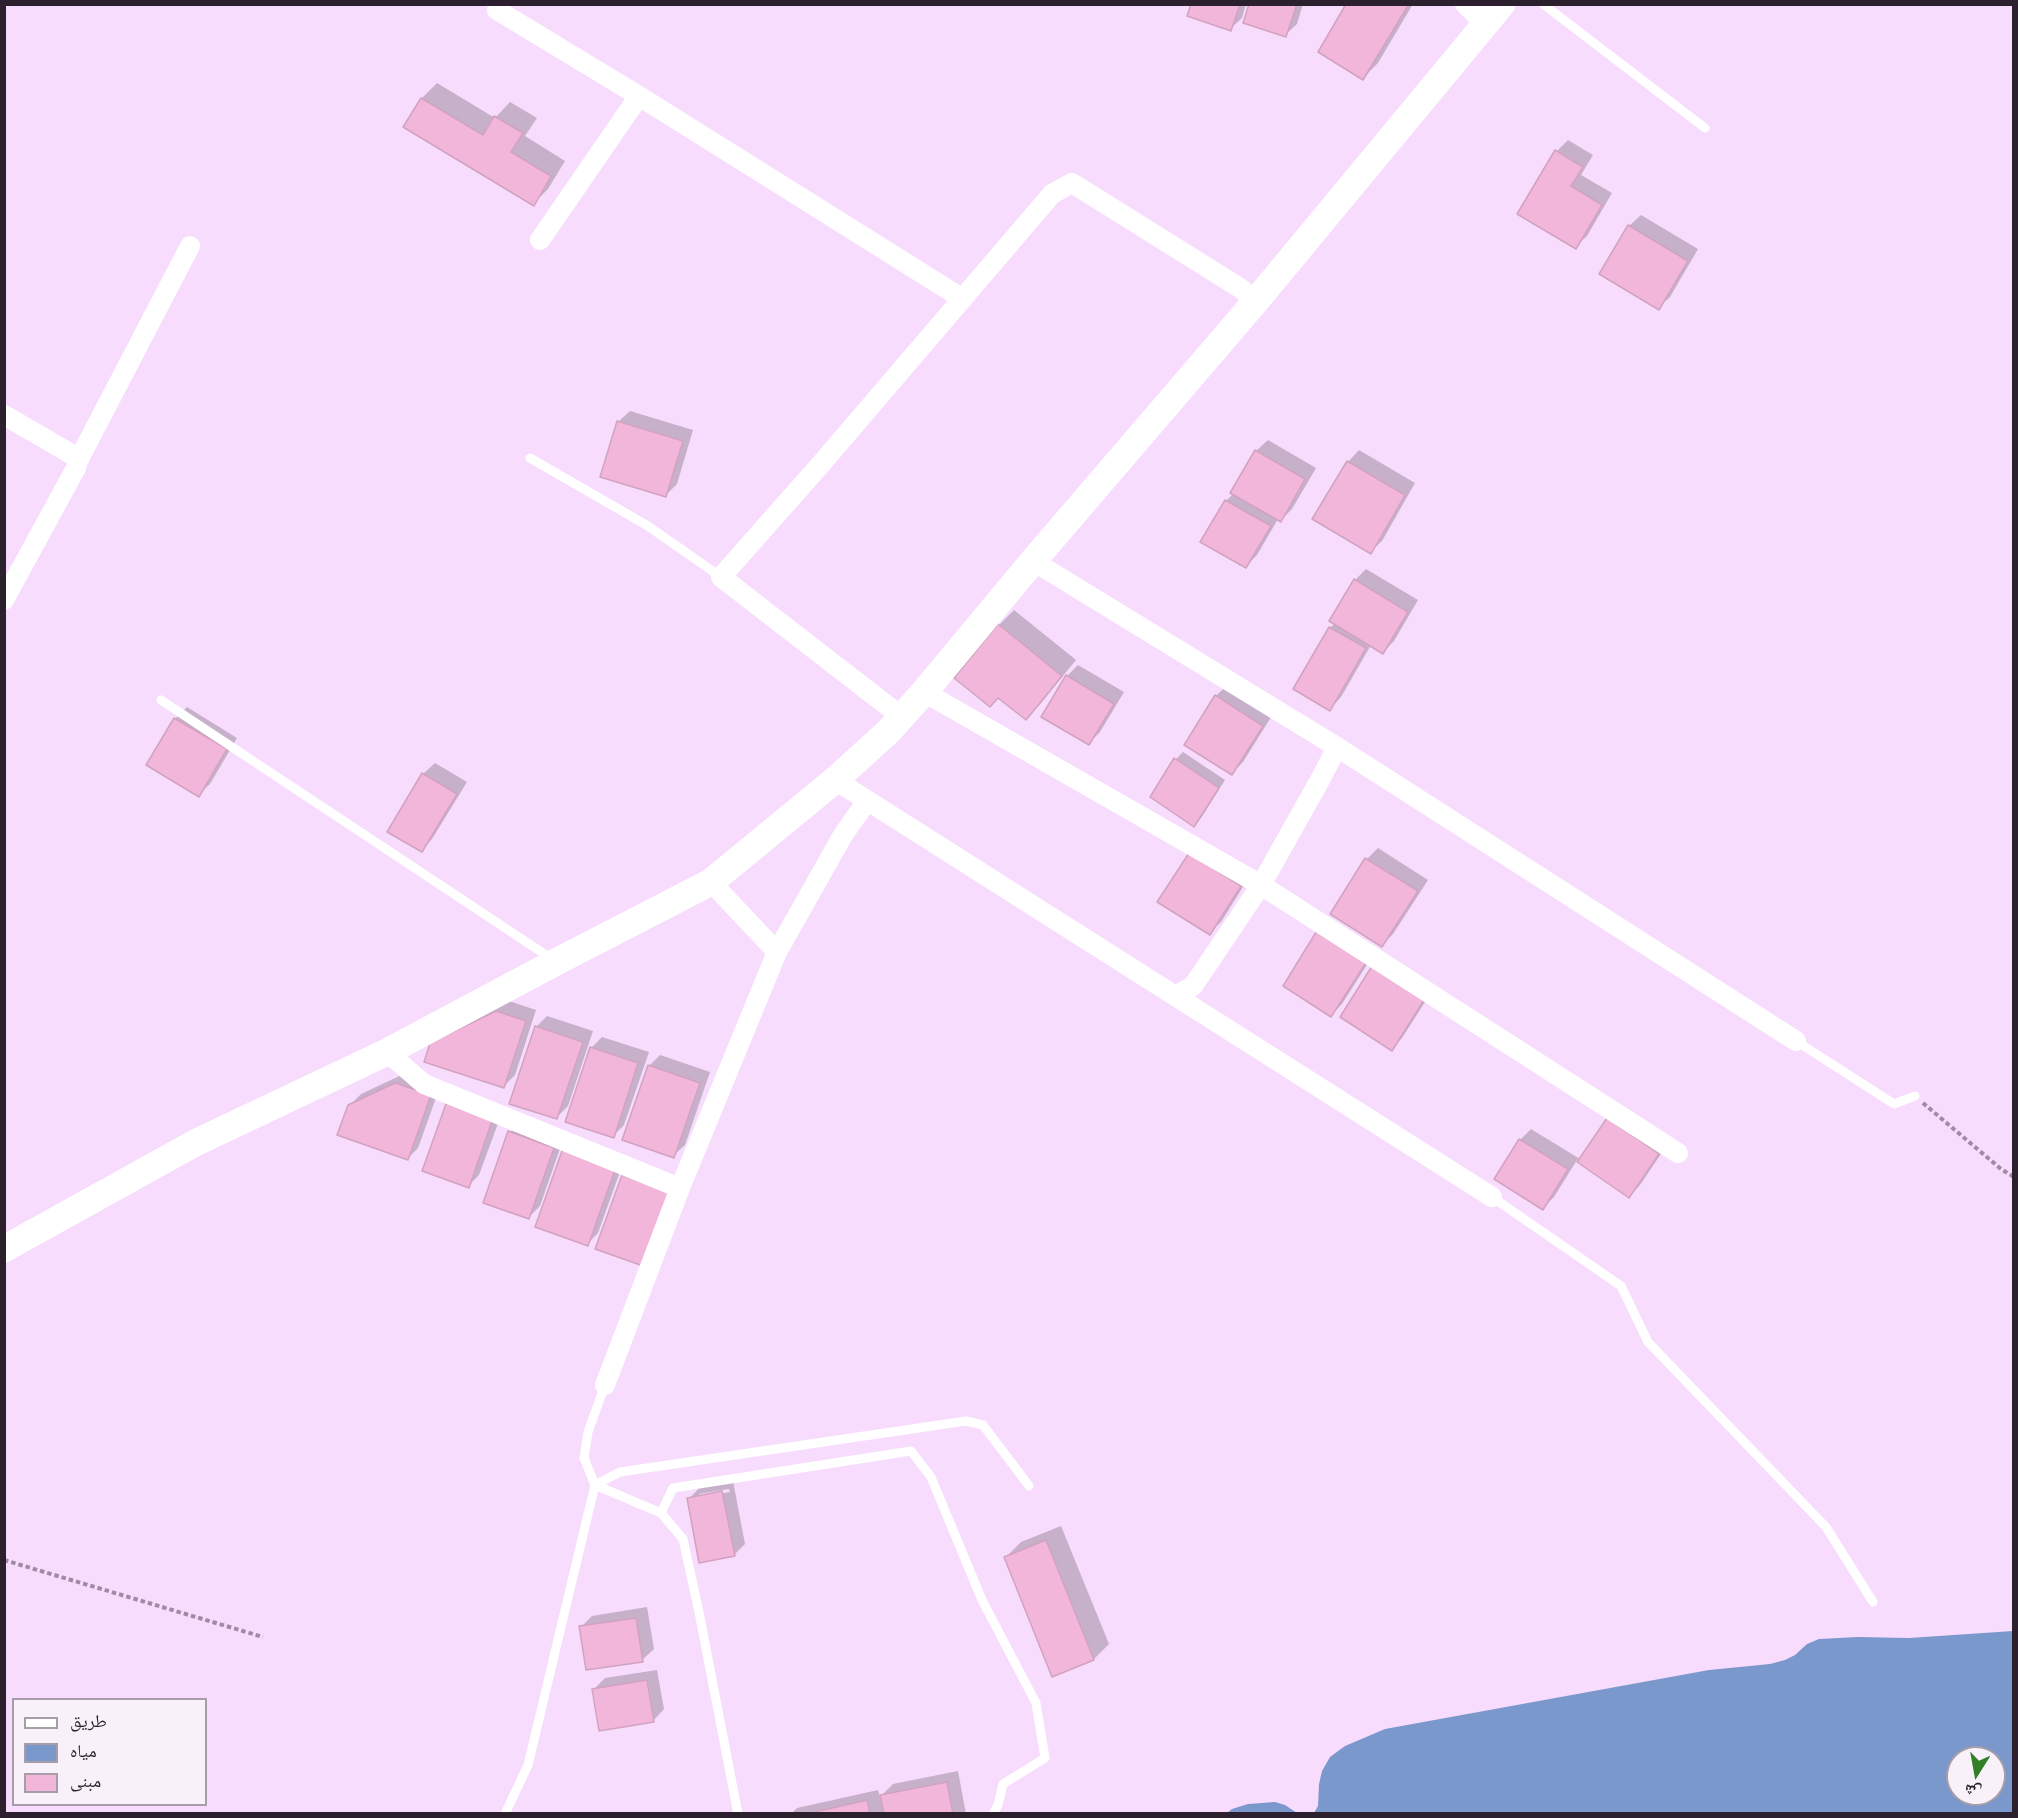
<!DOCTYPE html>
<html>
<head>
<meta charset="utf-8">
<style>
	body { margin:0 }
	#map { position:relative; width:2018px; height:1818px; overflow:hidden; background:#f8dcfd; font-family:Ubuntu,"Noto Naskh Arabic",sans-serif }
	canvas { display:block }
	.frame { position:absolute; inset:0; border:6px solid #2c1f2e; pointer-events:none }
	.legend { position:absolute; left:12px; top:1698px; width:195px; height:108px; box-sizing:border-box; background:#f9f1fa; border:2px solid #a79da8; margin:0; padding:8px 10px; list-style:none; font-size:18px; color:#2c1f2e }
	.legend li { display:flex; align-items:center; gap:12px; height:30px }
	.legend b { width:30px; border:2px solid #a79da8 }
	.north { position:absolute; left:1946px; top:1746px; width:60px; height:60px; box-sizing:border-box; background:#f9f1fa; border:2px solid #a79da8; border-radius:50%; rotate:191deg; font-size:16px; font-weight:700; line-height:24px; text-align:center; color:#2c1f2e }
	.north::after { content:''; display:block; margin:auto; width:21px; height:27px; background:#327f28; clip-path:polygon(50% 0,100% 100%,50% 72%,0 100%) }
</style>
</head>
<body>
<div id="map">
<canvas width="2018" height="1818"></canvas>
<div class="frame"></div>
<ul class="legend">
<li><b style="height:8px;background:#fff"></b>طريق</li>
<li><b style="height:16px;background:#7a98cc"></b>مياه</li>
<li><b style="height:16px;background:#f2b6db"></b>مبنى</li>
</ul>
<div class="north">ش</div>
</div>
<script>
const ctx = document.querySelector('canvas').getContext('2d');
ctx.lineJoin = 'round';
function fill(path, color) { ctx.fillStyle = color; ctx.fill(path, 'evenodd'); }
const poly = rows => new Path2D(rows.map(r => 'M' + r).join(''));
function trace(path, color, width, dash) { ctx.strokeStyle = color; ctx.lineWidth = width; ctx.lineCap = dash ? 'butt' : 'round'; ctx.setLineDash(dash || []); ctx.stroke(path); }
fill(poly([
	[2013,1631,2013,1813,1314,1813,1318,1806,1319,1784,1322,1771,1330,1757,1345,1746,1385,1729,1709,1670,1770,1664,1785,1660,1795,1655,1807,1644,1819,1639,1858,1637,1909,1638],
	[1958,1758,1994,1758,1994,1794,1958,1794],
	[1275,1802,1285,1805,1297,1813,1227,1813,1232,1809,1248,1804]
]), '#7a98cc');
fill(poly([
	[1193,4,1246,4,1242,18,1230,29],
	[1250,4,1303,4,1297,24,1285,35],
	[1348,4,1413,4,1378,63,1363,78],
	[437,83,495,118,510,102,537,118,525,136,565,161,548,189,533,204,405,127,422,98],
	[1568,140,1593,155,1581,175,1612,193,1587,236,1575,247,1557,151],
	[1641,215,1698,249,1670,297,1658,308,1629,226],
	[630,411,693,430,677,484,666,495,618,422],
	[1268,440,1316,468,1292,509,1281,520,1278,519,1257,555,1246,566,1203,541,1226,501,1234,493,1256,451],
	[1359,450,1415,483,1382,541,1370,552,1348,462],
	[1366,569,1418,600,1394,641,1383,652,1371,645,1341,697,1330,709,1330,628,1335,623,1355,580],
	[1014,610,1076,660,1041,703,1026,718,999,625],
	[1078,665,1124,692,1100,732,1089,743,1067,676],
	[1227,685,1273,714,1243,762,1232,773,1216,696],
	[187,707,237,738,210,784,198,795,148,764,175,719],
	[1183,752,1225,780,1201,818,1194,825,1176,759],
	[435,763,467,782,432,839,421,851,389,831,423,774],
	[1378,848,1428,880,1393,934,1382,945,1367,859],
	[1190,854,1251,874,1221,922,1209,933],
	[1331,919,1377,949,1342,1004,1331,1015],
	[1434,988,1402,1038,1391,1049,1342,1017],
	[509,1001,536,1010,515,1075,503,1087,431,1043],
	[547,1016,593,1031,568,1106,557,1117,536,1027],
	[602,1037,649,1052,624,1125,613,1136,591,1048],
	[660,1055,710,1072,685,1145,673,1156,649,1066],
	[408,1072,441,1084,418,1148,407,1159,349,1106,361,1094],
	[504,1107,479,1175,468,1186,424,1170],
	[1608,1119,1669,1142,1640,1185,1629,1196,1577,1160,1554,1197,1543,1208,1520,1140,1531,1129,1580,1159],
	[521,1121,564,1137,540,1206,529,1217,510,1132],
	[626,1155,598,1233,587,1244,537,1226],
	[733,1481,745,1544,734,1555,689,1499,700,1487],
	[729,1489,730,1492,699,1497,699,1494],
	[1061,1526,1109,1644,1094,1659,1006,1557,1021,1542],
	[647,1607,654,1649,642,1660,581,1627,592,1616],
	[657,1670,664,1709,653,1721,594,1689,605,1678],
	[958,1771,966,1814,791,1814,797,1808,878,1790,880,1797,893,1784]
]), '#0003');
const building = poly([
	[1191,4,1240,4,1231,31,1187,16,1191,4],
	[1249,4,1297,4,1286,37,1243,23,1249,4],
	[1346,4,1409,4,1363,80,1318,52,1346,4],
	[421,98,483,135,494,116,523,133,511,152,551,176,534,206,403,127,421,98],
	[1555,150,1583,167,1571,186,1602,205,1576,249,1517,214,1555,150],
	[1628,225,1688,261,1659,310,1599,274,1628,225],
	[617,421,683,441,666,497,600,477,617,421],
	[1255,450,1305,479,1281,522,1230,493,1255,450],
	[1347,461,1405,495,1371,554,1312,519,1347,461],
	[1225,500,1271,526,1246,568,1200,542,1225,500],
	[1354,579,1408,612,1383,654,1329,621,1354,579],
	[998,624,1062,676,1026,720,998,698,990,707,954,678,998,624],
	[1329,627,1366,648,1330,711,1293,689,1329,627],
	[1066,675,1114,704,1089,745,1041,717,1066,675],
	[1215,695,1263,726,1232,775,1184,745,1215,695],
	[174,718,227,749,199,797,146,765,174,718],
	[1174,758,1219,788,1194,827,1150,797,1174,758],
	[422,773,457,794,422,852,387,832,422,773],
	[1189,853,1241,886,1210,935,1157,902,1189,853],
	[1365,858,1418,891,1382,947,1330,914,1365,858],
	[1318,929,1367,961,1331,1017,1283,986,1318,929],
	[1372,966,1424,1000,1392,1051,1340,1017,1372,966],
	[496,1011,526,1021,504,1088,424,1062,430,1043,496,1011],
	[535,1026,583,1042,557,1119,509,1104,535,1026],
	[590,1047,638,1063,614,1138,565,1122,590,1047],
	[648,1065,700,1083,674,1158,622,1140,648,1065],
	[395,1083,431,1095,408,1160,337,1135,348,1105,395,1083],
	[447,1101,493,1118,469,1188,422,1171,447,1101],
	[1607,1118,1659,1154,1629,1198,1577,1162,1607,1118],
	[508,1131,554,1148,529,1219,483,1203,508,1131],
	[1519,1139,1568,1169,1543,1210,1494,1179,1519,1139],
	[563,1148,616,1167,588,1246,535,1227,563,1148],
	[622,1175,672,1193,646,1267,595,1249,622,1175],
	[722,1491,735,1556,699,1563,687,1498,722,1491],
	[1046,1540,1094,1660,1052,1677,1004,1557,1046,1540],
	[636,1618,643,1662,586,1670,579,1626,636,1618],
	[647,1680,654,1722,599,1731,592,1689,647,1680],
	[947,1782,953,1814,884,1814,880,1795,947,1782],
	[867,1800,870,1814,806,1814,867,1800]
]);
fill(building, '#f2b6db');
trace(building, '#d1a3bf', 1.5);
trace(poly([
	[1923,1103,2001,1169,2014,1177],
	[4,1560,263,1637]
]), '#a08ba4', 4, [4.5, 3]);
trace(poly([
	[1543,4,1705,128],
	[530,458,648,526,721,577],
	[161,700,552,959],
	[1796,1041,1894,1104,1915,1096],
	[1492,1197,1621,1286,1648,1342,1826,1527,1873,1602],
	[605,1385,588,1432,584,1458,595,1485,661,1513,683,1539,699,1612,738,1814],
	[661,1513,673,1488,911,1451,931,1477,982,1600,1036,1703,1045,1758,1003,1784,998,1805,993,1814],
	[505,1814,528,1765,595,1485,620,1472,966,1421,983,1425,1029,1486]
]), '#fff', 9);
trace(poly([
	[1465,4,1485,24],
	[497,10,639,96,963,299],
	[540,240,639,96],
	[4,415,73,455,78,461,76,468,4,600],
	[78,461,190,246],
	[1033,561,1337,747,1796,1041],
	[924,692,1261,885,1678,1153],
	[902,717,721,577,821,464,1052,194,1072,183,1240,288,1256,301],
	[835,780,1492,1197],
	[711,882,777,952],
	[1175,996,1193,986,1261,885,1320,780,1337,747],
	[387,1052,424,1084,680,1188],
	[605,1385,680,1188,777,952,843,835,867,801]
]), '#fff', 20);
trace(poly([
	[4,1249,195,1143,387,1052,556,962,711,882,835,780,889,731,924,692,1033,561,1256,301,1502,4]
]), '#fff', 27);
</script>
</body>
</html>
